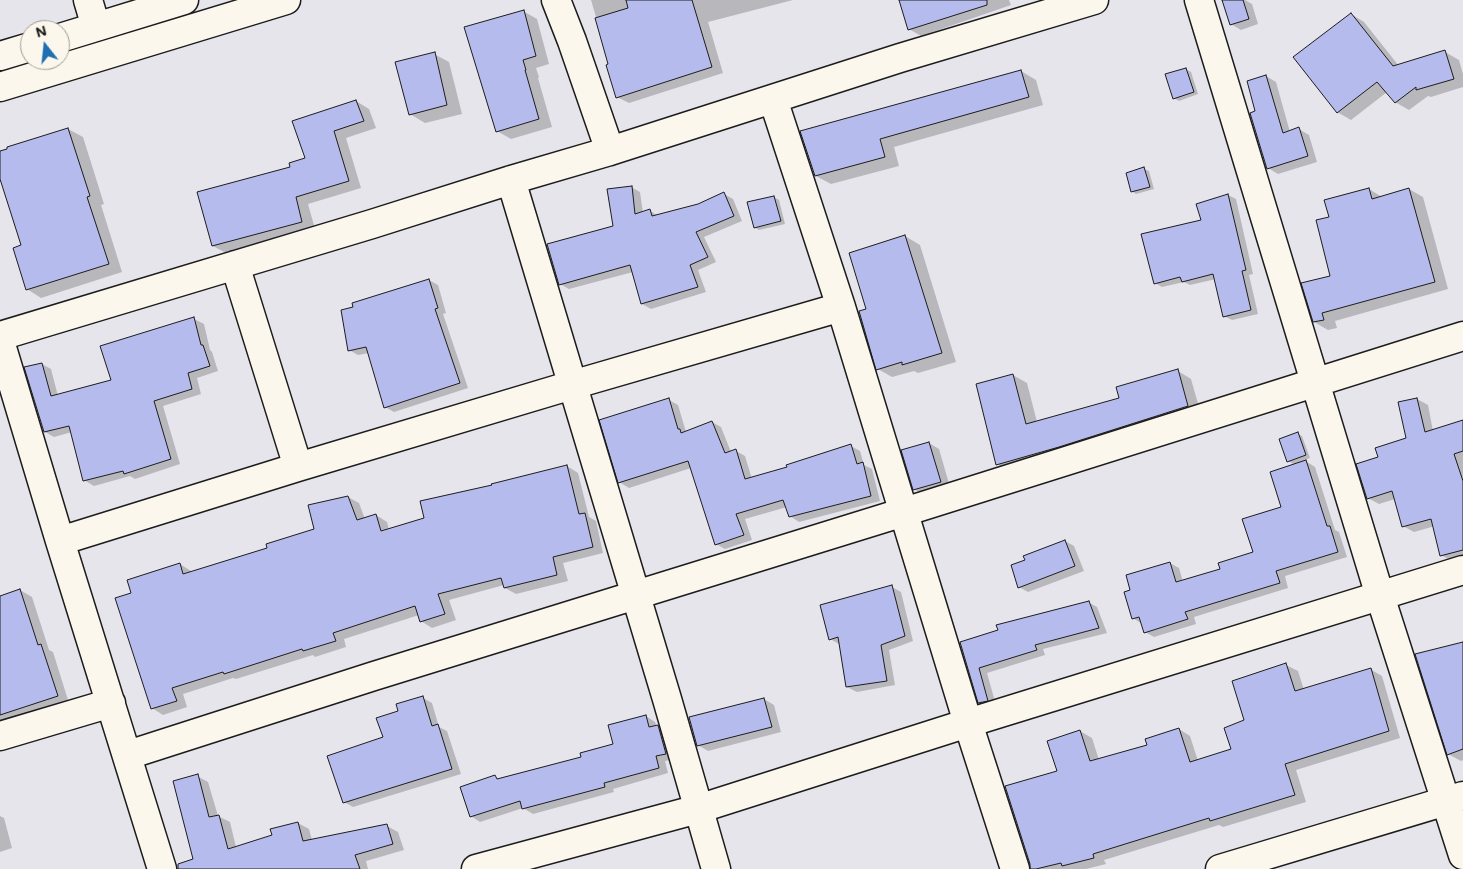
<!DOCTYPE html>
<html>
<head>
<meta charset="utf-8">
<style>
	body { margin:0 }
	#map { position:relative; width:1463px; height:869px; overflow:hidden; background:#e6e5ec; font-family:Mali,sans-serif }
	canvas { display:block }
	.north { position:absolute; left:20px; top:20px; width:50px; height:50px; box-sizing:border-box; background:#fbf7ec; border:1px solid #a29f99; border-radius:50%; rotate:344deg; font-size:14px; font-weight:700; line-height:20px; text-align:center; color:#1c1c1c }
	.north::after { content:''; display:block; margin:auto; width:18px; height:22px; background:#1f6fb2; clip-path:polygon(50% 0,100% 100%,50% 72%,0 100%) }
</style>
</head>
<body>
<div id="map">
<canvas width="1463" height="869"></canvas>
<div class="north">N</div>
</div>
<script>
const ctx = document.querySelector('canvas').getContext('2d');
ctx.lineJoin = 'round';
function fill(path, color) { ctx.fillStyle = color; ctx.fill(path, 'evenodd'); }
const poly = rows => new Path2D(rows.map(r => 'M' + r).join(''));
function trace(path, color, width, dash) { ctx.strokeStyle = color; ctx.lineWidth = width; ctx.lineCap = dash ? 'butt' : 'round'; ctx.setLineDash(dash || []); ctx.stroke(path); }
fill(poly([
	[591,0,793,0,708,22,723,73,629,103,617,97,610,65],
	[900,0,1009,0,1011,5,921,36,909,29],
	[1237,0,1245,0,1252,4,1258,24,1241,30,1231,24],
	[523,11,537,19,549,64,536,68,539,77,538,78,552,127,511,139,497,131],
	[1351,14,1364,22,1399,66,1445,52,1459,60,1463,74,1463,87,1431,97,1428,96,1409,110,1395,102,1387,92,1351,120,1337,112],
	[434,54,449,62,462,114,425,123,410,114],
	[1186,69,1191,72,1198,94,1179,101,1174,98],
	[1021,71,1036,80,1043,105,894,147,899,166,831,184,816,176,802,132],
	[1266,76,1276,82,1290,132,1299,129,1309,135,1317,162,1278,174,1268,168,1257,111],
	[356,101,369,109,376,128,346,138,361,188,308,204,315,229,226,253,213,246,292,168,307,159],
	[68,129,83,137,104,204,101,205,122,272,41,298,27,289,23,246,0,175,0,151],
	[1144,169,1149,171,1154,189,1136,194,1132,191],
	[631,187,640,192,643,213,649,210,658,216,698,205,724,194,733,199,742,221,704,237,716,262,698,270,706,292,651,309,642,304,633,272,569,289,560,284,614,227],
	[1369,189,1382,197,1409,189,1423,197,1448,289,1335,321,1337,328,1328,330,1314,322,1331,277,1330,217],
	[1228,195,1236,199,1253,274,1249,275,1258,314,1232,320,1224,316,1216,279,1190,285,1184,282,1162,287,1155,283],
	[774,197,779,200,785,224,759,230,755,227],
	[905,236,920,245,956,362,918,373,914,371,892,377,878,369,868,310],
	[429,280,438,285,446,313,443,314,468,388,394,412,385,407,369,353,358,355,349,350],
	[194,319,204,324,210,350,212,352,218,371,197,378,201,394,163,406,180,464,135,479,130,476,94,486,84,480,72,432,54,437,45,432,42,364,51,369,58,396,112,381],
	[1178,371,1191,379,1201,414,1011,472,997,464,1013,375,1027,383,1037,422,1121,398],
	[1417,399,1428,405,1433,431,1463,421,1463,559,1452,561,1441,555,1435,526,1414,532,1403,526,1395,499,1379,504,1368,498,1379,458,1407,439],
	[669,400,678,405,686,432,712,422,721,427,731,452,736,451,745,456,752,479,788,468,851,446,860,451,864,465,872,469,880,501,799,522,790,516,787,507,745,519,752,540,725,549,716,544,691,468,629,488,619,482],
	[1298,434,1302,436,1310,458,1304,460,1315,467,1335,530,1339,532,1347,557,1285,576,1288,588,1194,617,1196,624,1154,637,1145,632,1142,624,1133,618,1132,591,1170,563,1179,568,1183,582,1221,570,1254,553,1282,508,1295,465,1288,461],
	[929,443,939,449,950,487,924,495,914,489],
	[567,466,578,473,589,517,596,521,603,553,563,563,568,581,516,594,505,588,504,585,449,600,456,620,432,628,421,621,419,615,344,639,346,647,315,657,313,655,236,679,233,678,183,694,187,707,163,715,152,708,133,594,180,564,191,571,192,573,268,549,316,530,348,497,359,503,365,519,376,515,387,522,389,530,426,519,493,486],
	[1065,541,1074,546,1084,571,1028,592,1019,587,1026,561],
	[892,587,901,592,913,641,889,650,895,685,857,692,847,687,839,644,830,639],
	[20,590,32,597,49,650,53,652,69,703,0,725,0,597],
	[1088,602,1097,607,1107,633,1043,649,1045,655,987,673,996,705,988,708,979,703,961,642],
	[1463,643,1463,760,1461,761,1448,754],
	[1286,665,1298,671,1304,690,1370,669,1382,676,1400,738,1296,770,1306,802,1223,827,1219,825,1104,860,1106,864,1086,869,1031,869,1059,772,1080,731,1092,738,1099,760,1148,746,1179,729,1190,736,1198,761,1232,750,1246,721],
	[423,698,432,703,439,727,447,731,461,774,353,807,344,802,400,711],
	[764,699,774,705,781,732,708,751,698,745],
	[646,716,655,722,657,727,668,732,675,759,665,761,668,773,613,789,614,792,533,814,523,808,480,822,471,816,495,777,500,780,583,758,615,745],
	[197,776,208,782,218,816,230,822,236,847,273,836,298,823,309,829,312,840,387,826,398,832,404,850,366,861,368,869,197,869],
	[0,816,4,818,12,848,0,852]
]), '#0003');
const building = poly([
	[626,0,692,0,712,67,616,98,606,65,608,64,595,18,628,8,626,0],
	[899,0,987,0,987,5,908,30,899,0],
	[1222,0,1243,0,1249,19,1230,25,1222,0],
	[524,10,536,56,523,60,526,70,525,70,539,119,496,132,464,27,524,10],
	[1351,13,1393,66,1445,50,1454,79,1416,90,1416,87,1395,103,1377,82,1337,113,1293,57,1351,13],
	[435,52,447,105,409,115,395,62,435,52],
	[1186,68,1194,92,1173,99,1165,74,1186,68],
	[1021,70,1029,97,880,139,885,157,815,176,800,131,1021,70],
	[1266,75,1283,133,1299,127,1308,156,1267,169,1250,113,1255,111,1247,81,1266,75],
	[356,100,364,121,334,131,349,181,296,197,302,222,212,246,197,192,290,167,289,163,305,158,292,121,356,100],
	[68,128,90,196,87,197,109,264,26,290,13,248,21,245,0,179,0,151,7,149,7,147,68,128],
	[1144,167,1150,187,1131,192,1126,173,1144,167],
	[632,186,635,214,650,209,652,216,698,204,724,192,734,216,696,232,708,257,690,265,698,287,641,304,630,265,559,285,547,244,613,226,607,189,632,186],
	[1369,188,1372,199,1409,188,1435,282,1322,313,1324,320,1313,322,1301,283,1330,276,1316,220,1329,217,1324,200,1369,188],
	[1228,194,1246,270,1242,271,1251,310,1223,317,1213,274,1182,282,1180,277,1154,284,1141,234,1201,220,1196,204,1228,194],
	[774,196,781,221,754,228,747,202,774,196],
	[905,235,942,353,902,365,902,362,876,370,859,311,866,309,849,253,905,235],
	[429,279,438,308,435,309,460,383,384,408,366,347,348,351,341,310,353,307,352,303,429,279],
	[194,317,201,345,203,345,210,366,188,373,192,389,154,401,171,459,124,474,123,471,83,481,69,426,44,432,24,367,42,363,51,396,111,380,100,346,194,317],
	[1178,369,1188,406,1059,447,996,465,976,384,1013,374,1026,424,1119,398,1116,387,1178,369],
	[669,398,678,429,680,429,681,433,712,421,725,453,736,449,745,479,787,467,786,465,851,444,857,464,863,462,871,496,789,517,783,500,736,514,744,535,715,545,688,461,618,483,599,420,669,398],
	[1417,398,1425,432,1463,420,1463,451,1454,454,1463,481,1463,550,1440,556,1431,519,1402,527,1392,491,1367,499,1356,464,1378,457,1375,448,1406,438,1398,402,1417,398],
	[1298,432,1306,455,1287,462,1279,439,1298,432],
	[929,442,941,482,913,490,901,450,929,442],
	[1306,460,1327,526,1330,526,1338,552,1276,571,1280,583,1185,612,1188,619,1144,633,1139,617,1132,619,1124,592,1130,590,1126,575,1170,562,1176,582,1220,569,1218,563,1253,552,1242,519,1281,507,1270,472,1306,460],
	[567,465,579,514,585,513,593,547,553,557,557,575,504,588,501,578,438,594,445,614,420,622,415,606,333,633,336,641,303,651,302,649,224,674,223,672,172,688,177,701,151,709,115,598,131,593,127,580,180,563,183,574,267,548,266,544,314,529,308,505,348,496,357,520,376,514,381,531,424,518,420,501,492,485,491,484,567,465],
	[1065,540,1075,566,1018,588,1011,565,1025,560,1023,556,1065,540],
	[892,585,905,636,881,645,887,681,846,687,838,637,829,640,820,605,892,585],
	[20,589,38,645,41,644,58,696,0,715,0,596,20,589],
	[1089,601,1099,628,1035,645,1037,650,979,668,988,701,978,703,960,642,998,630,996,625,1089,601],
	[1463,642,1463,749,1447,755,1415,654,1463,642],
	[1286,663,1295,691,1371,668,1389,731,1285,764,1295,795,1210,821,1209,818,1093,854,1094,858,1062,866,1061,863,1036,869,1030,869,1030,864,1005,786,1057,771,1047,741,1080,730,1090,761,1147,745,1145,739,1179,728,1190,762,1231,749,1224,728,1244,720,1232,681,1286,663],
	[423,696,432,726,438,724,452,769,343,803,327,756,383,737,376,718,398,711,396,704,423,696],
	[764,698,772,727,697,746,689,717,764,698],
	[646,715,649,727,658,725,666,754,656,756,659,768,604,783,605,787,522,809,520,801,470,817,460,787,495,775,497,779,581,757,580,753,613,744,608,725,646,715],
	[198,774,209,817,219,815,228,849,272,835,270,829,298,822,303,841,387,824,393,844,355,855,360,869,178,869,178,864,193,859,173,781,198,774]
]);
fill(building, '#b5bced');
trace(building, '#1c1c1c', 1);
const minor = poly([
	[88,0,96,27],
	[556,0,572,41,610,151],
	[1199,0,1380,596,1463,855],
	[60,38,184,0],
	[0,56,30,47],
	[0,87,286,0],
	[773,99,841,307,968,723,1015,869],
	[511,180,667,699,716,869],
	[235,265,298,467],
	[0,336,372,224,511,180,610,151,900,58,1094,0],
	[0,341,60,541,162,869],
	[60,541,298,467,572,385,841,307],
	[0,736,111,703],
	[128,755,374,676,904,512,1463,336],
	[476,869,698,809,968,723,1463,570],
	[1220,869,1463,796]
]);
trace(minor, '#1c1c1c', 31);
trace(minor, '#fbf7ec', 28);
</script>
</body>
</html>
